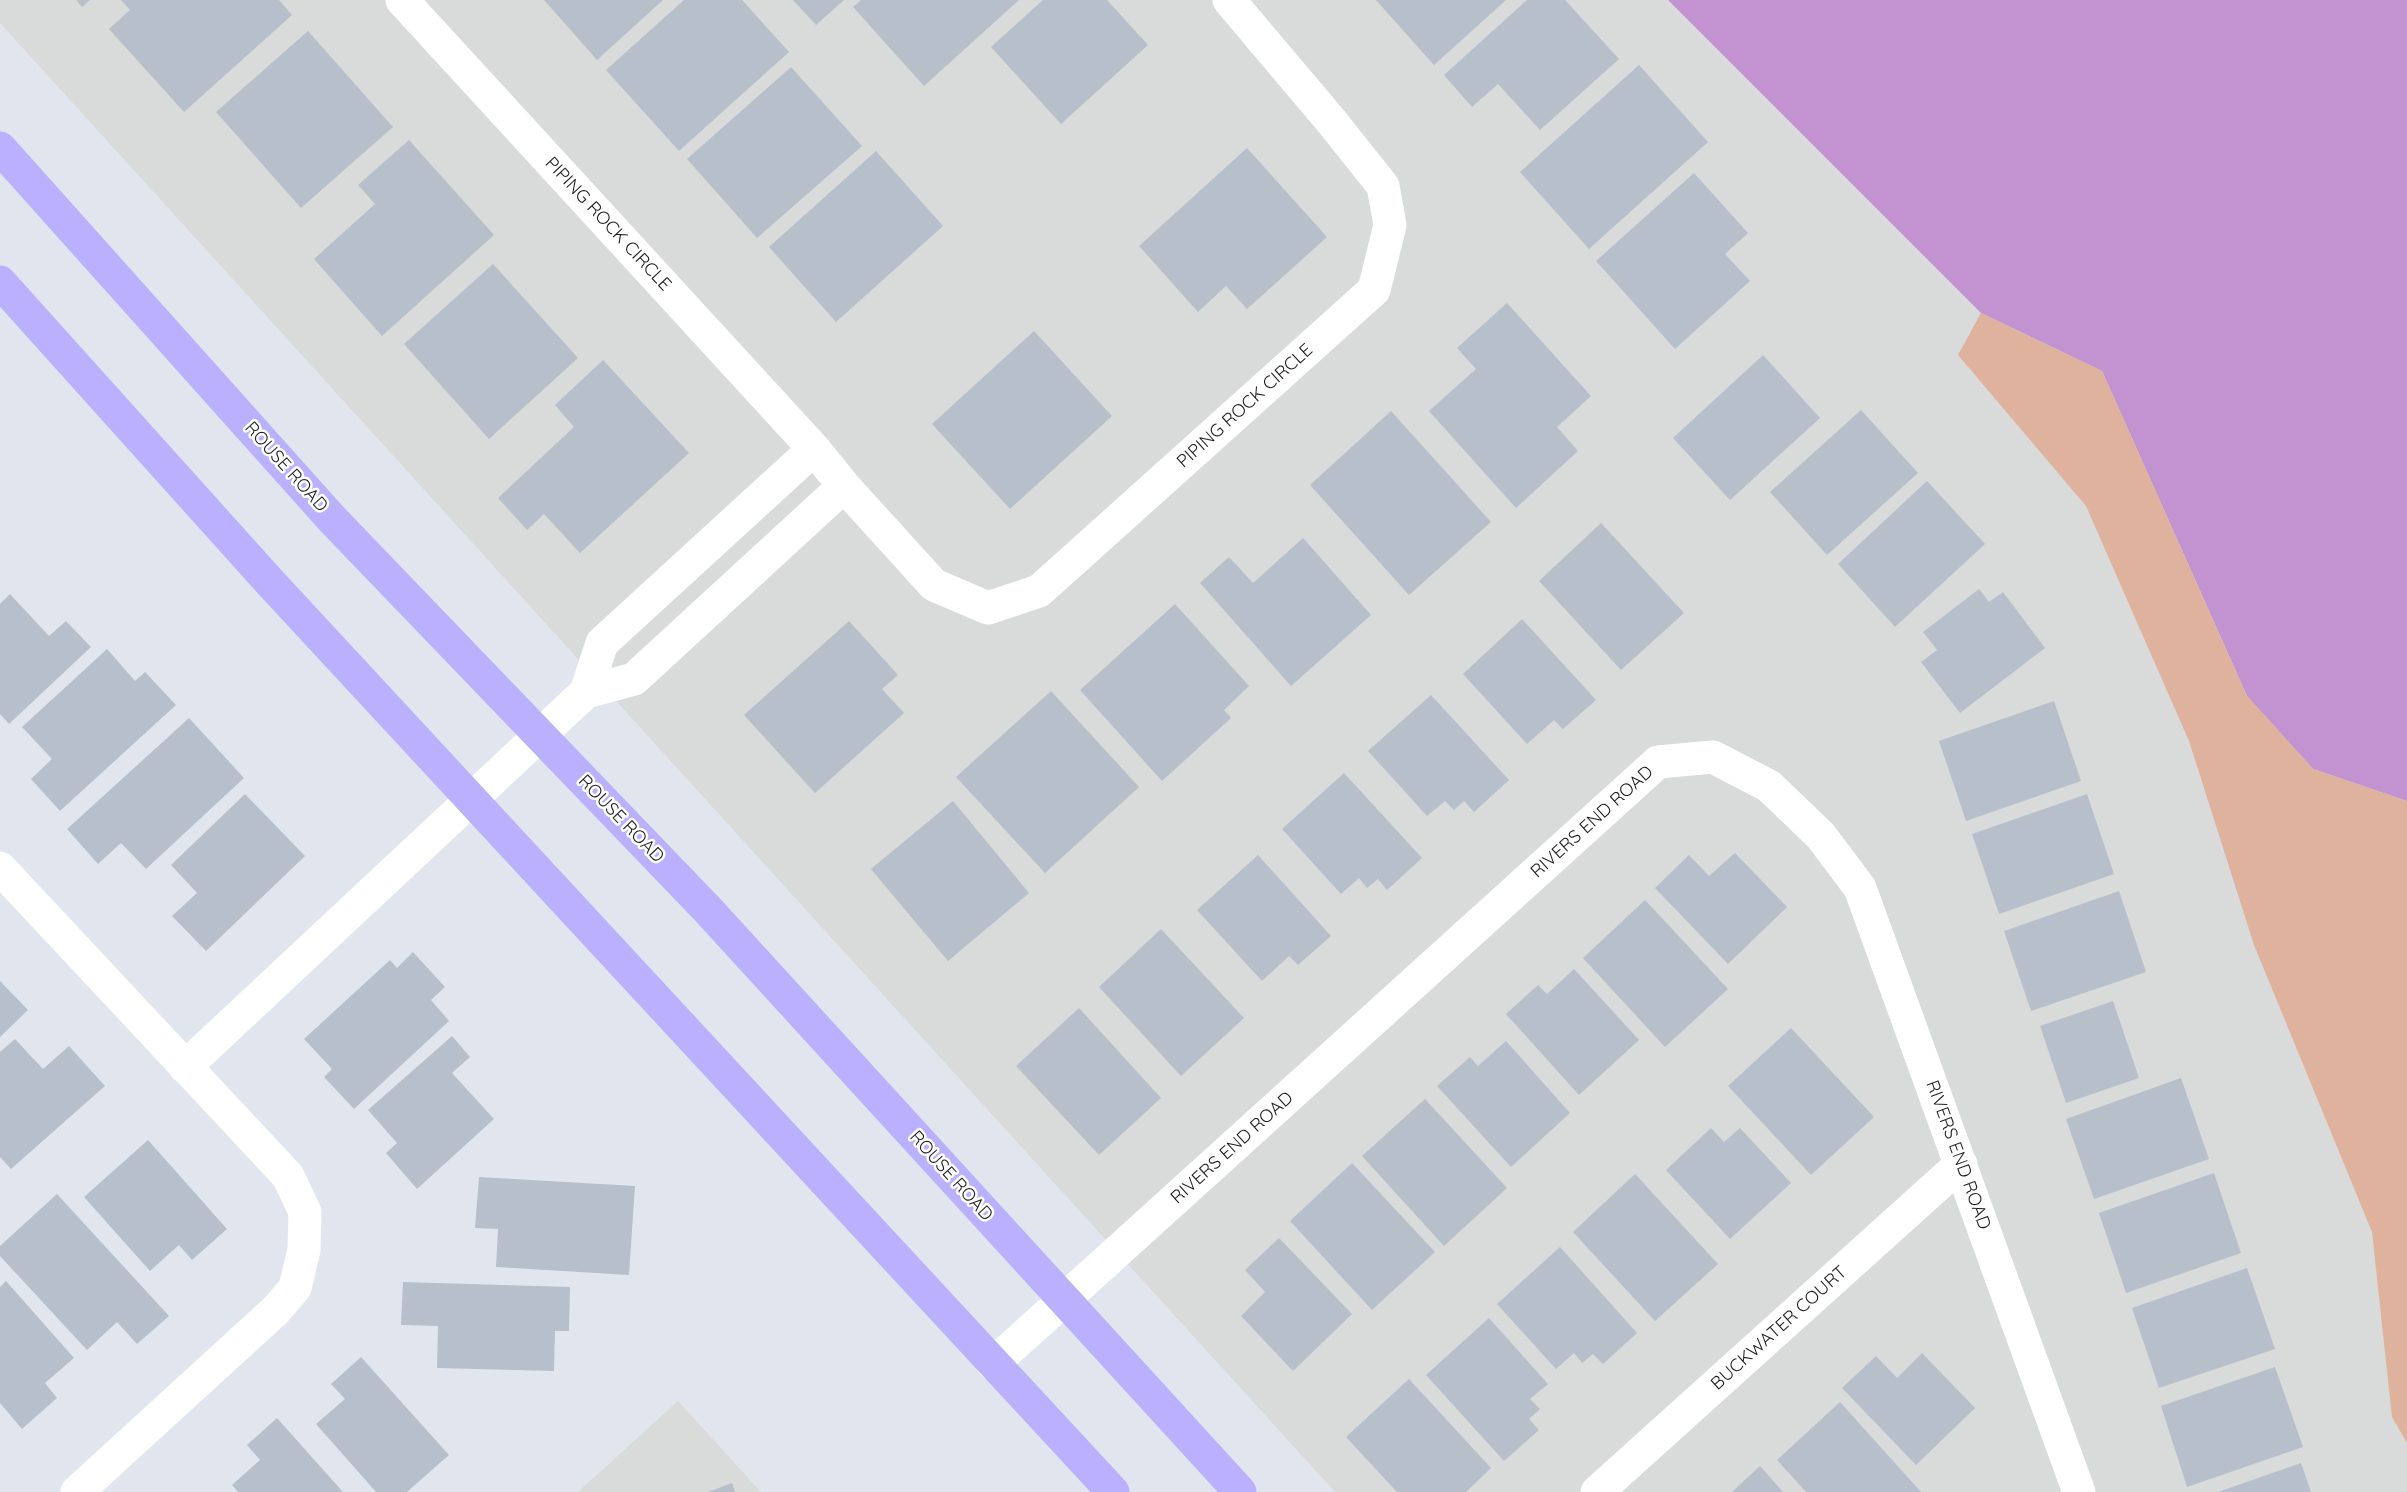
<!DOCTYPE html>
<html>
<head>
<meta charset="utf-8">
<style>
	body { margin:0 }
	canvas { display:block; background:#e1e5ee }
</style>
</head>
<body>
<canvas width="2407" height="1492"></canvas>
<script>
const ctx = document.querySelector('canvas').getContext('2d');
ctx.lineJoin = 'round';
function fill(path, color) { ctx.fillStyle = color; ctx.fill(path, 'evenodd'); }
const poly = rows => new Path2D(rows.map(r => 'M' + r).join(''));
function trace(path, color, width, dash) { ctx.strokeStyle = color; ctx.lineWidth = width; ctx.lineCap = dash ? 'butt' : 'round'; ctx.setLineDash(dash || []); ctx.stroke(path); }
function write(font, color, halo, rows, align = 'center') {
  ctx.font = font + ' Quicksand,sans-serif'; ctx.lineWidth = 5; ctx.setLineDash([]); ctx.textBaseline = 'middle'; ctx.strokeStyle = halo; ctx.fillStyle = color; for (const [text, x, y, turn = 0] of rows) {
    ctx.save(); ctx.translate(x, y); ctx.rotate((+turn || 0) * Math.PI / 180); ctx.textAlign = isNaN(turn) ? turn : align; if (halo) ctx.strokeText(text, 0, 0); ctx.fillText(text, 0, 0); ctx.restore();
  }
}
fill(poly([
	[0,0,2127,0,2407,320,2407,1492,1335,1492,0,23],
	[678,1401,761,1492,578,1492]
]), '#d9dada');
fill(poly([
	[1668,0,2407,0,2407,801,2313,769,2247,696,2102,371,1981,313]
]), '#c293d0');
fill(poly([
	[1981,313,2102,371,2247,696,2313,769,2407,801,2407,1443,2392,1417,2372,1232,2254,945,2189,741,2086,506,1958,355]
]), '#dfb29e');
fill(poly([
	[76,0,90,0,82,7],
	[121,0,279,0,292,15,184,112,109,29,130,10],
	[544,0,663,0,597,60],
	[684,0,742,0,789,52,679,151,606,70],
	[793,0,844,0,816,25],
	[861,0,1019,0,924,86,853,7],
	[1043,0,1107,0,1148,45,1061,124,991,47],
	[1376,0,1506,0,1434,65],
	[1527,0,1565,0,1619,59,1540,130,1498,84,1472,107,1444,75],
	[308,31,393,127,301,208,216,112],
	[1639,65,1708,142,1589,249,1520,172],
	[791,67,862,146,757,238,687,159],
	[409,140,494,235,382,336,314,259,375,204,358,185],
	[1247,148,1327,237,1247,309,1226,286,1198,312,1139,246],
	[876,151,943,226,836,322,769,247],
	[1694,173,1748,233,1725,254,1750,281,1675,349,1596,261],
	[493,264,578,358,489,439,404,344],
	[1507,303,1591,396,1557,427,1578,451,1516,508,1429,411,1476,369,1457,348],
	[1034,331,1112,416,1010,509,932,424],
	[1763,355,1820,418,1730,500,1673,438],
	[603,360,689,453,580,553,544,514,527,530,498,498,574,427,555,405],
	[1861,410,1918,473,1827,555,1770,492],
	[1391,411,1491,522,1409,595,1310,485],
	[1927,481,1985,544,1895,627,1838,564],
	[1601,523,1684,613,1621,670,1539,581],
	[1303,538,1371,615,1291,686,1200,583,1229,557,1253,583],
	[1979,589,1989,602,2003,592,2045,648,1960,713,1921,662,1937,650,1923,632],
	[10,594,49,636,66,621,91,647,9,724,0,714,0,604],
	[1175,604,1249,686,1224,710,1231,718,1162,781,1080,690],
	[1522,619,1596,700,1563,729,1554,720,1527,744,1463,674],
	[849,621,898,675,882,689,904,713,815,793,744,715],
	[107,649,135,681,145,672,176,705,60,811,31,779,52,759,22,727],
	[1051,691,1139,787,1045,873,956,777],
	[1431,695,1509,780,1474,812,1464,801,1454,810,1445,801,1427,816,1368,751],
	[2054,701,2081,781,1966,821,1939,741],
	[189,718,244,778,146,869,121,843,98,864,67,829],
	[1344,773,1422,858,1387,890,1378,879,1367,888,1359,878,1341,894,1282,829],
	[245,794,305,856,206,951,172,916,197,893,171,865],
	[2087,794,2114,874,1999,914,1972,834],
	[953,801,1029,893,948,961,871,869],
	[1735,853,1787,907,1728,964,1655,888,1689,855,1709,876],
	[1258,855,1331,936,1298,965,1289,956,1262,981,1197,910],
	[2119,891,2146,972,2031,1011,2004,931],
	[1645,900,1728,989,1665,1047,1583,958],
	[1161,929,1244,1018,1181,1076,1099,987],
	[413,952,445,987,431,1000,449,1021,354,1109,324,1077,332,1069,304,1039,390,960,397,968],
	[1574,969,1639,1040,1579,1095,1506,1014,1538,985,1547,994],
	[0,981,28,1010,0,1037],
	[2113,1001,2139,1078,2066,1103,2040,1026],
	[1079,1008,1161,1098,1099,1155,1016,1066],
	[1791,1028,1874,1117,1811,1175,1728,1086],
	[452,1036,470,1057,452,1073,494,1119,417,1189,386,1153,397,1143,368,1110],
	[15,1039,43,1069,69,1046,105,1086,11,1169,0,1157,0,1052],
	[1506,1041,1570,1113,1511,1167,1437,1086,1470,1057,1478,1066],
	[2181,1078,2209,1159,2094,1199,2066,1119],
	[1425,1099,1507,1188,1444,1246,1362,1156],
	[1711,1128,1724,1142,1740,1128,1791,1183,1730,1239,1666,1170],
	[148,1140,227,1229,192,1260,179,1245,150,1271,84,1197],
	[1352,1163,1435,1252,1372,1310,1290,1221],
	[2214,1173,2241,1253,2126,1293,2099,1213],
	[1635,1174,1718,1264,1655,1321,1573,1232],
	[479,1177,635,1186,629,1275,496,1267,498,1229,475,1228],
	[57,1194,169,1316,137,1344,117,1322,87,1350,0,1256,0,1246],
	[1279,1238,1352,1314,1293,1371,1241,1316,1265,1292,1245,1270],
	[1560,1247,1637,1333,1603,1364,1593,1354,1582,1363,1574,1353,1556,1369,1497,1304],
	[2247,1268,2275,1349,2159,1388,2132,1308],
	[6,1281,74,1358,45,1383,57,1398,22,1429,0,1403,0,1287],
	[403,1282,570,1287,569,1331,555,1331,554,1371,437,1368,438,1326,401,1325],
	[1489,1318,1548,1384,1530,1399,1540,1409,1529,1419,1539,1430,1504,1461,1426,1375],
	[1922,1353,1975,1408,1916,1465,1842,1388,1876,1356,1897,1378],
	[361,1357,449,1455,407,1492,376,1492,316,1424,345,1399,331,1384],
	[2275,1367,2303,1447,2187,1487,2161,1406],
	[1409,1379,1491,1468,1466,1492,1397,1492,1346,1437],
	[1840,1402,1921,1492,1806,1492,1777,1460],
	[277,1418,343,1492,238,1492,232,1485,260,1460,247,1445],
	[2301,1463,2311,1492,2218,1492],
	[1760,1466,1783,1492,1732,1492],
	[732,1483,735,1492,708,1492]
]), '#b7c0ca');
trace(poly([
	[402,0,814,449,844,486,934,585,988,608,1039,591,1374,290,1390,225,1383,186,1332,122,1229,0],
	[586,692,602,643,814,449],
	[0,868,288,1176,305,1212,304,1250,295,1288,275,1311,77,1492],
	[185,1067,586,692,634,679,844,486],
	[993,1364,1658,762,1713,757,1769,786,1821,836,1860,888,2079,1492],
	[1597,1492,1961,1164]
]), '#fff', 33);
trace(poly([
	[0,148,332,519,708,910,1240,1492],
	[0,282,268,580,1113,1492]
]), '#bab0fd', 33);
write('18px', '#1c1c1c', '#fff', [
	["PIPING ROCK CIRCLE",608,224,47],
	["PIPING ROCK CIRCLE",1245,406,-42],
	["ROUSE ROAD",286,467,48],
	["ROUSE ROAD",621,819,46],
	["RIVERS END ROAD",1592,822,-42],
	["RIVERS END ROAD",1232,1148,-42],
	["RIVERS END ROAD",1958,1155,70],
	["ROUSE ROAD",951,1176,48],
	["BUCKWATER COURT",1779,1328,-42]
]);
</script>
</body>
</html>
